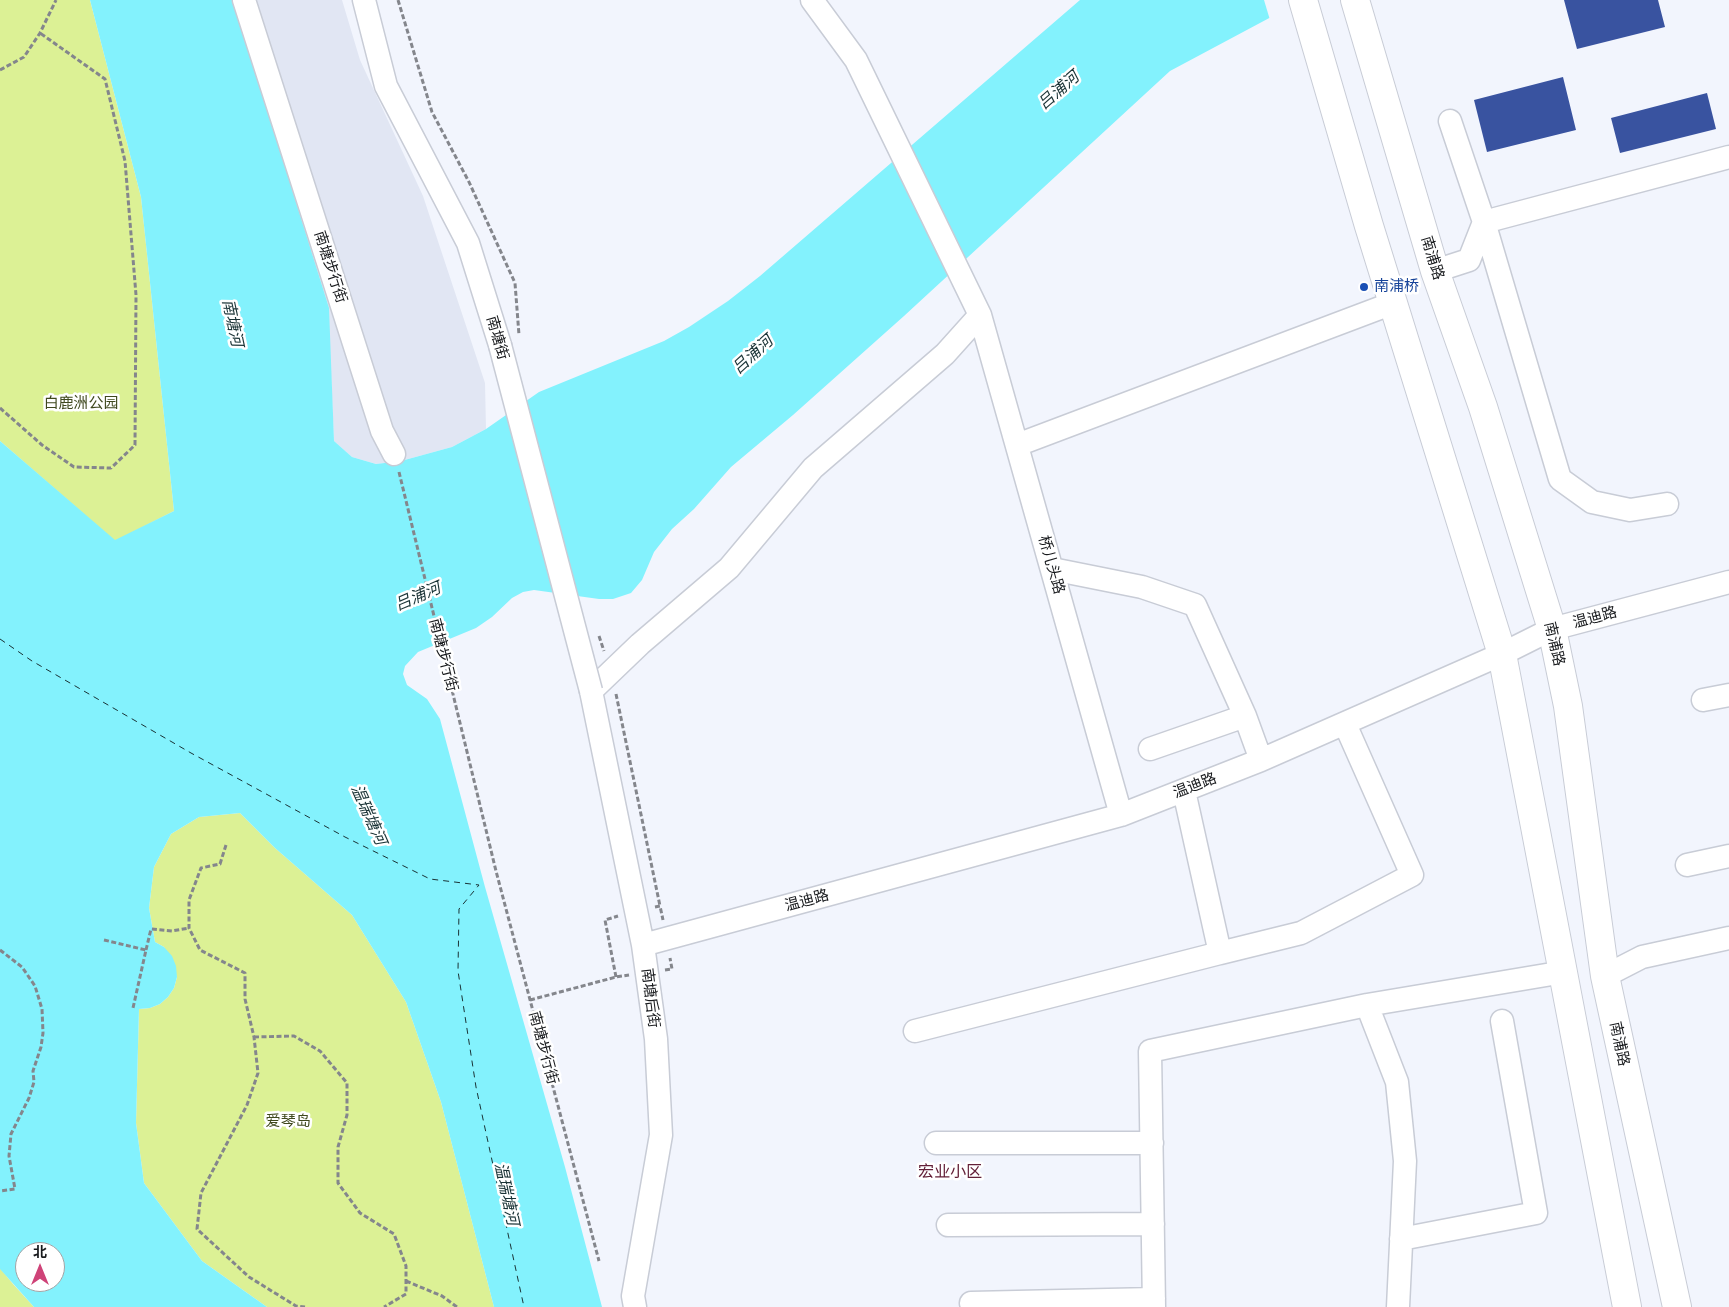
<!DOCTYPE html>
<html>
<head>
<meta charset="utf-8">
<style>
	body { margin:0 }
	#map { position:relative; width:1729px; height:1307px; overflow:hidden; background:#f2f5fd; font-family:"Fira Sans","Noto Sans SC",sans-serif }
	canvas { display:block }
	.north { position:absolute; left:15px; top:1242px; width:50px; height:50px; box-sizing:border-box; background:#fff; border:1px solid #a3a3a5; border-radius:50%; rotate:0deg; font-size:14px; font-weight:700; line-height:20px; text-align:center; color:#181a1d }
	.north::after { content:''; display:block; margin:auto; width:18px; height:22px; background:#cf4378; clip-path:polygon(50% 0,100% 100%,50% 72%,0 100%) }
</style>
</head>
<body>
<div id="map">
<canvas width="1729" height="1307"></canvas>
<div class="north">北</div>
</div>
<script>
const ctx = document.querySelector('canvas').getContext('2d');
ctx.lineJoin = 'round';
function fill(path, color) { ctx.fillStyle = color; ctx.fill(path, 'evenodd'); }
const poly = rows => new Path2D(rows.map(r => 'M' + r).join(''));
function trace(path, color, width, dash) { ctx.strokeStyle = color; ctx.lineWidth = width; ctx.lineCap = dash ? 'butt' : 'round'; ctx.setLineDash(dash || []); ctx.stroke(path); }
function write(font, color, halo, rows, align = 'center') {
  ctx.font = font + ' "Fira Sans","Noto Sans SC",sans-serif'; ctx.lineWidth = 5; ctx.setLineDash([]); ctx.textBaseline = 'middle'; ctx.strokeStyle = halo; ctx.fillStyle = color; for (const [text, x, y, turn = 0] of rows) {
    ctx.save(); ctx.translate(x, y); ctx.rotate((+turn || 0) * Math.PI / 180); ctx.textAlign = isNaN(turn) ? turn : align; if (halo) ctx.strokeText(text, 0, 0); ctx.fillText(text, 0, 0); ctx.restore();
  }
}
fill(poly([
	[233,0,342,0,360,60,423,196,485,383,486,429,452,447,401,461,376,464,352,457,334,441,328,308]
]), '#e1e6f3');
fill(poly([
	[0,0,90,0,141,197,174,511,115,541,0,441],
	[240,813,275,848,352,915,406,1002,441,1102,494,1307,267,1307,202,1261,144,1183,136,1123,139,1009,150,1008,160,1004,168,997,174,988,177,977,164,947,155,942,149,908,154,867,171,834,199,817],
	[0,1268,13,1284,34,1307,0,1307]
]), '#dcf195');
fill(poly([
	[90,0,233,0,329,308,334,441,352,457,376,464,401,461,452,447,486,429,539,392,664,341,689,327,728,301,760,276,1080,0,1303,0,1170,71,904,316,793,415,731,467,694,509,672,529,654,552,642,580,631,593,613,599,599,599,534,590,523,592,512,598,492,617,476,628,418,652,405,666,403,674,407,685,427,699,440,719,485,887,565,1167,602,1307,494,1307,441,1102,406,1002,352,915,275,848,240,813,199,817,171,834,154,867,149,908,155,942,164,947,172,956,176,966,177,977,174,988,168,997,160,1004,150,1008,139,1009,136,1123,144,1183,202,1261,267,1307,34,1307,0,1269,0,441,115,540,174,511,141,197],
	[25,1252,55,1252,55,1282,25,1282]
]), '#83f2fd');
fill(poly([
	[1264,0,1305,0,1304,2,1270,20]
]), '#f2f5fd');
trace(poly([
	[0,639,32,661,191,753,345,837,430,879,479,885,459,909,458,971,476,1087,524,1307]
]), '#1a3336', 1, [6, 5]);
fill(poly([
	[1564,0,1658,0,1665,27,1577,49],
	[1563,77,1576,130,1487,152,1474,100],
	[1707,93,1716,129,1620,153,1611,118]
]), '#3953a0');
const minor = poly([
	[244,0,382,431,394,454],
	[364,0,386,86,468,243,500,345],
	[812,0,856,60,980,315,1121,815],
	[1450,121,1484,222,1560,479,1592,502,1630,510,1667,504],
	[1435,271,1469,260,1484,222,1729,157],
	[1017,445,1393,303],
	[1052,569,1142,587,1195,605,1245,716,1150,749],
	[1703,700,1729,695],
	[1245,716,1261,760],
	[1687,865,1729,856],
	[643,945,1121,815,1261,760,1502,654,1552,629,1729,582],
	[1220,953,1301,933,1412,875,1345,724],
	[1605,976,1642,957,1729,938],
	[1367,1005,1397,1082,1405,1161,1398,1307],
	[915,1031,1220,953,1184,791],
	[936,1143,1152,1143],
	[948,1225,1153,1224],
	[1401,1239,1536,1213,1502,1021],
	[971,1303,1154,1299],
	[635,1307,633,1296,661,1135,656,1039,643,945,591,691,640,644,729,568,813,468,945,354,980,315],
	[1154,1307,1150,1051,1367,1005,1564,972]
]);
const major = poly([
	[1303,0,1369,226,1502,654,1627,1307],
	[1355,0,1435,271,1483,407,1552,629,1568,706,1605,976,1677,1307]
]);
trace(minor, '#c8ccd6', 25);
trace(major, '#c8ccd6', 30);
trace(poly([
	[398,0,432,112,469,182,515,283,519,335],
	[0,70,24,57,40,33,56,0],
	[0,408,42,445,74,467,111,468,135,445,136,295,125,161,105,79,40,33],
	[399,472,496,871,599,1261],
	[599,636,604,651],
	[616,694,660,906],
	[226,845,220,864,201,868,189,900,189,928,200,950,245,973,245,999,254,1037,258,1073,247,1105,201,1193,197,1229,249,1277,296,1306,305,1307],
	[655,907,660,906,663,920],
	[104,940,146,950,133,1008],
	[0,950,22,967,35,986,42,1009,43,1033,41,1047,33,1071,34,1082,29,1098,11,1134,9,1156,15,1189,0,1191],
	[146,950,151,929,172,931,189,928],
	[665,970,672,969,670,958],
	[616,977,605,920,618,916],
	[530,1000,616,977,629,975],
	[254,1037,294,1036,320,1051,347,1083,347,1115,338,1147,338,1183,360,1213,394,1234,406,1266,406,1294,384,1307],
	[406,1281,442,1296,457,1307]
]), '#84868c', 3, [5, 2.5]);
trace(minor, '#fff', 22);
trace(major, '#fff', 28);
const minorBridge = poly([
	[500,345,591,691]
]);
trace(minorBridge, '#c8ccd6', 25, []);
trace(minorBridge, '#fff', 22);
for (const [x, y, r, color] of [
	[1364,287,5,"#1a4fb4"]
]) { const dot = new Path2D(); dot.arc(x, y, r, 0, 2 * Math.PI); ctx.fillStyle = color; ctx.fill(dot); trace(dot, '#fff', 2); }
write('15px', '#181a1d', '#fff', [
	["南浦路",1432,258,73],
	["南塘步行街",330,267,72],
	["南塘街",497,338,74],
	["桥儿头路",1051,565,74],
	["温迪路",1595,618,-15],
	["南浦路",1554,644,77],
	["南塘步行街",443,655,76],
	["温迪路",1195,786,-21],
	["温迪路",807,901,-15],
	["南塘后街",650,998,83],
	["南浦路",1619,1044,78],
	["南塘步行街",543,1048,75]
]);
write('15px', '#164399', '#fff', [
	["南浦桥",1374,287]
], 'left');
write('15px', '#3f481e', '#fff', [
	["白鹿洲公园",81,404],
	["爱琴岛",288,1122]
]);
write('italic 16px', '#1a3336', '#fff', [
	["吕浦河",1059,91,-41],
	["南塘河",232,323,78],
	["吕浦河",753,355,-42],
	["吕浦河",418,597,-23],
	["温瑞塘河",368,815,66],
	["温瑞塘河",506,1194,78]
]);
write('16px', '#632038', '#fff', [
	["宏业小区",950,1173]
]);
</script>
</body>
</html>
